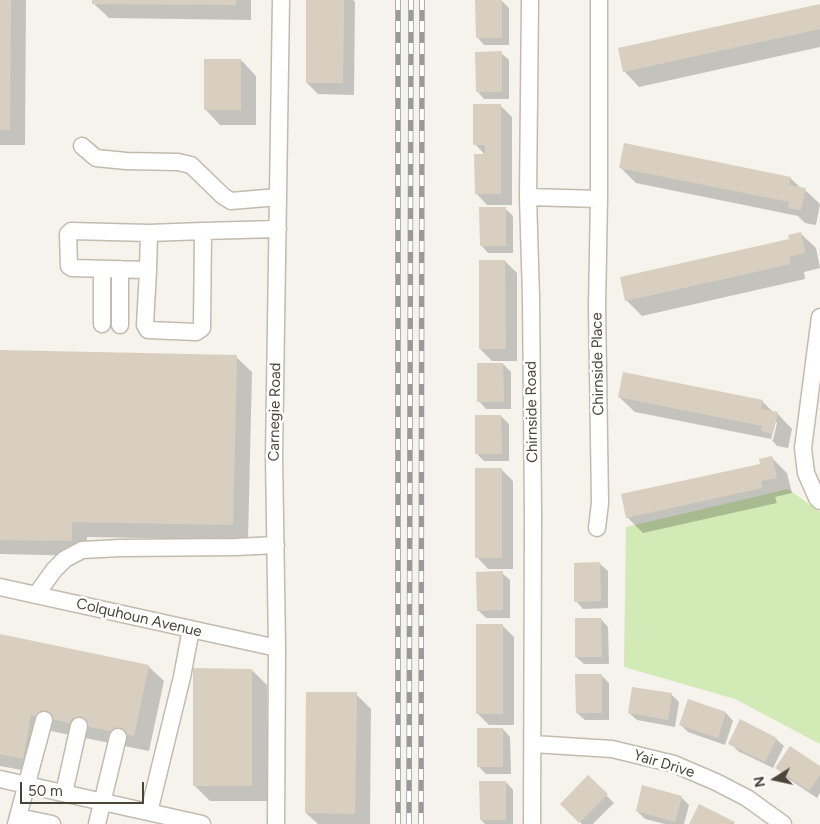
<!DOCTYPE html>
<html>
<head>
<meta charset="utf-8">
<style>
	body { margin:0 }
	#map { position:relative; width:820px; height:824px; overflow:hidden; background:#f6f3ec; font-family:Figtree,sans-serif }
	canvas { display:block }
	.north { position:absolute; left:750px; top:754px; width:50px; height:50px; -webkit-text-stroke:4px #fff; paint-order:stroke; rotate:260deg; font-size:14px; font-weight:700; line-height:20px; text-align:center; color:#4b4439 }
	.north::after { content:''; display:block; margin:auto; width:18px; height:22px; background:#4b4439; clip-path:polygon(50% 0,100% 100%,50% 72%,0 100%) }
	.scale { position:absolute; left:20px; top:782px; width:124px; height:22px; box-sizing:border-box; border:2px solid #4b4439; border-top:0; padding-left:6px; font-size:15px; line-height:18px; white-space:nowrap; color:#4b4439; -webkit-text-stroke:4px #fff; paint-order:stroke }
</style>
</head>
<body>
<div id="map">
<canvas width="820" height="824"></canvas>
<div class="north">N</div>
<div class="scale">50 m</div>
</div>
<script>
const ctx = document.querySelector('canvas').getContext('2d');
ctx.lineJoin = 'round';
function fill(path, color) { ctx.fillStyle = color; ctx.fill(path, 'evenodd'); }
const poly = rows => new Path2D(rows.map(r => 'M' + r).join(''));
function trace(path, color, width, dash) { ctx.strokeStyle = color; ctx.lineWidth = width; ctx.lineCap = dash ? 'butt' : 'round'; ctx.setLineDash(dash || []); ctx.stroke(path); }
function write(font, color, halo, rows, align = 'center') {
  ctx.font = font + ' Figtree,sans-serif'; ctx.lineWidth = 5; ctx.setLineDash([]); ctx.textBaseline = 'middle'; ctx.strokeStyle = halo; ctx.fillStyle = color; for (const [text, x, y, turn = 0] of rows) {
    ctx.save(); ctx.translate(x, y); ctx.rotate((+turn || 0) * Math.PI / 180); ctx.textAlign = isNaN(turn) ? turn : align; if (halo) ctx.strokeText(text, 0, 0); ctx.fillText(text, 0, 0); ctx.restore();
  }
}
fill(poly([
	[788,489,820,512,820,744,735,699,624,667,626,527]
]), '#d2eab5');
fill(poly([
	[0,0,26,0,25,145,0,145],
	[93,0,251,0,251,20,109,18,93,3],
	[308,0,353,0,355,2,354,95,318,94,307,83],
	[501,0,509,8,509,45,484,45,477,37],
	[820,5,820,47,639,87,624,71],
	[501,53,509,60,509,99,484,99,477,91],
	[241,60,256,76,256,125,220,125,205,109],
	[500,105,512,117,512,205,487,205,476,193,486,156,475,144],
	[621,168,790,178,802,189,805,190,820,204,816,225,805,223,798,216,636,183],
	[505,208,513,216,513,253,488,253,481,245],
	[800,233,816,248,820,268,804,272,805,279,642,316,626,300,790,240],
	[505,261,517,273,517,361,492,361,480,349],
	[0,351,236,357,252,372,248,540,87,537,86,556,0,554],
	[503,364,511,372,511,409,486,409,479,401],
	[619,397,762,401,773,412,777,413,792,429,788,448,777,446,771,439,635,412],
	[775,421,777,423,773,440,771,440],
	[501,416,509,424,509,461,484,461,477,454],
	[772,458,787,473,792,493,775,497,777,503,643,533,627,517,762,465],
	[501,469,513,481,513,569,488,569,477,557],
	[600,564,608,571,608,608,583,609,576,601],
	[502,573,510,580,510,618,486,618,478,610],
	[601,619,608,627,609,664,584,664,576,657],
	[502,625,514,637,514,725,489,725,477,713],
	[0,635,148,666,164,681,149,751,46,730,38,773,0,766],
	[252,670,267,685,267,801,210,801,194,785],
	[601,675,609,683,609,720,585,720,577,713],
	[633,688,672,695,679,702,675,727,637,720,629,713],
	[356,694,371,709,370,824,318,824,306,813],
	[688,701,726,713,733,721,725,745,688,732,681,725],
	[503,729,510,737,511,774,486,774,478,766],
	[776,739,784,746,773,768,738,751,730,743],
	[777,768,820,768,820,793,817,798,784,776],
	[588,777,614,803,593,824,582,824,562,804],
	[506,782,513,790,513,824,485,824,481,820],
	[681,797,689,805,684,824,665,824,645,819,637,811]
]), '#0003');
fill(poly([
	[0,0,11,0,10,130,0,130],
	[92,0,236,0,236,5,92,4],
	[306,0,344,0,343,83,306,83],
	[475,0,502,0,502,38,476,38],
	[820,4,820,29,623,72,618,48],
	[502,51,502,92,476,92,475,52],
	[204,59,241,59,241,110,204,110],
	[473,104,501,104,501,194,475,194,474,154,485,154,485,145,473,145],
	[624,143,791,177,789,185,806,188,801,210,788,208,789,202,619,168],
	[479,207,506,207,506,246,480,246],
	[801,232,805,253,789,257,791,264,625,301,620,277,789,239,788,235],
	[479,260,505,260,506,349,479,349],
	[0,350,237,355,233,525,72,522,72,541,0,540],
	[477,363,503,363,504,402,477,402],
	[623,372,763,400,761,409,778,412,773,434,761,431,762,426,618,397],
	[475,415,501,415,502,454,475,454],
	[772,456,777,478,761,481,762,488,626,518,621,494,760,464,759,459],
	[475,468,502,468,502,558,475,558],
	[600,562,601,601,574,602,574,563],
	[503,571,503,610,477,611,476,572],
	[575,618,601,618,602,657,575,657],
	[476,624,503,624,503,714,476,714],
	[0,634,149,665,134,736,31,715,23,759,0,754],
	[193,668,252,669,252,786,193,786],
	[575,674,602,674,602,713,576,713],
	[632,687,672,693,668,720,628,713],
	[306,692,357,692,355,814,305,813],
	[688,699,726,712,718,738,679,725],
	[740,719,777,738,765,762,728,744],
	[477,728,503,728,503,767,477,767],
	[790,746,820,766,820,775,809,791,775,768],
	[588,775,608,794,579,823,560,804],
	[479,781,506,781,506,820,480,820],
	[642,785,682,796,675,822,636,811],
	[699,804,735,822,734,824,689,824]
]), '#d8cfc1');
const minor = poly([
	[530,0,528,197,531,297,533,513,532,824],
	[82,146,96,158,126,161,178,162,191,165,223,196,231,201,278,197],
	[528,197,599,199],
	[203,231,278,229],
	[148,270,72,268,69,266,68,234,71,231,149,233,203,231,202,328,196,332,148,330,145,325,148,270,149,233],
	[820,317,803,448,806,473,817,498,820,501],
	[102,324,102,269],
	[120,325,120,269],
	[597,528,600,503,597,307,599,199,599,0],
	[0,587,277,648],
	[36,595,54,570,65,559,82,550,120,548,236,547,276,545],
	[533,744,612,749,674,764,716,782,747,798,783,824],
	[0,779,202,824],
	[64,793,79,726],
	[149,812,182,677,191,629],
	[18,817,52,824],
	[16,824,44,720],
	[97,824,118,737],
	[276,824,277,648,274,456,281,0]
]);
trace(minor, '#c2bbae', 19);
trace(minor, '#fff', 16);
const rail = poly([
	[398,824,398,0],
	[409,824,411,0],
	[421,824,422,0]
]);
trace(rail, '#9a9a9a', 5.5);
trace(rail, '#fff', 4, [11]);
write('15px', '#4b4439', '#fff', [
	["Chirnside Place",598,364,-91],
	["Carnegie Road",275,412,-89],
	["Chirnside Road",532,412,-91],
	["Colquhoun Avenue",139,618,13],
	["Yair Drive",664,764,17]
]);
</script>
</body>
</html>
